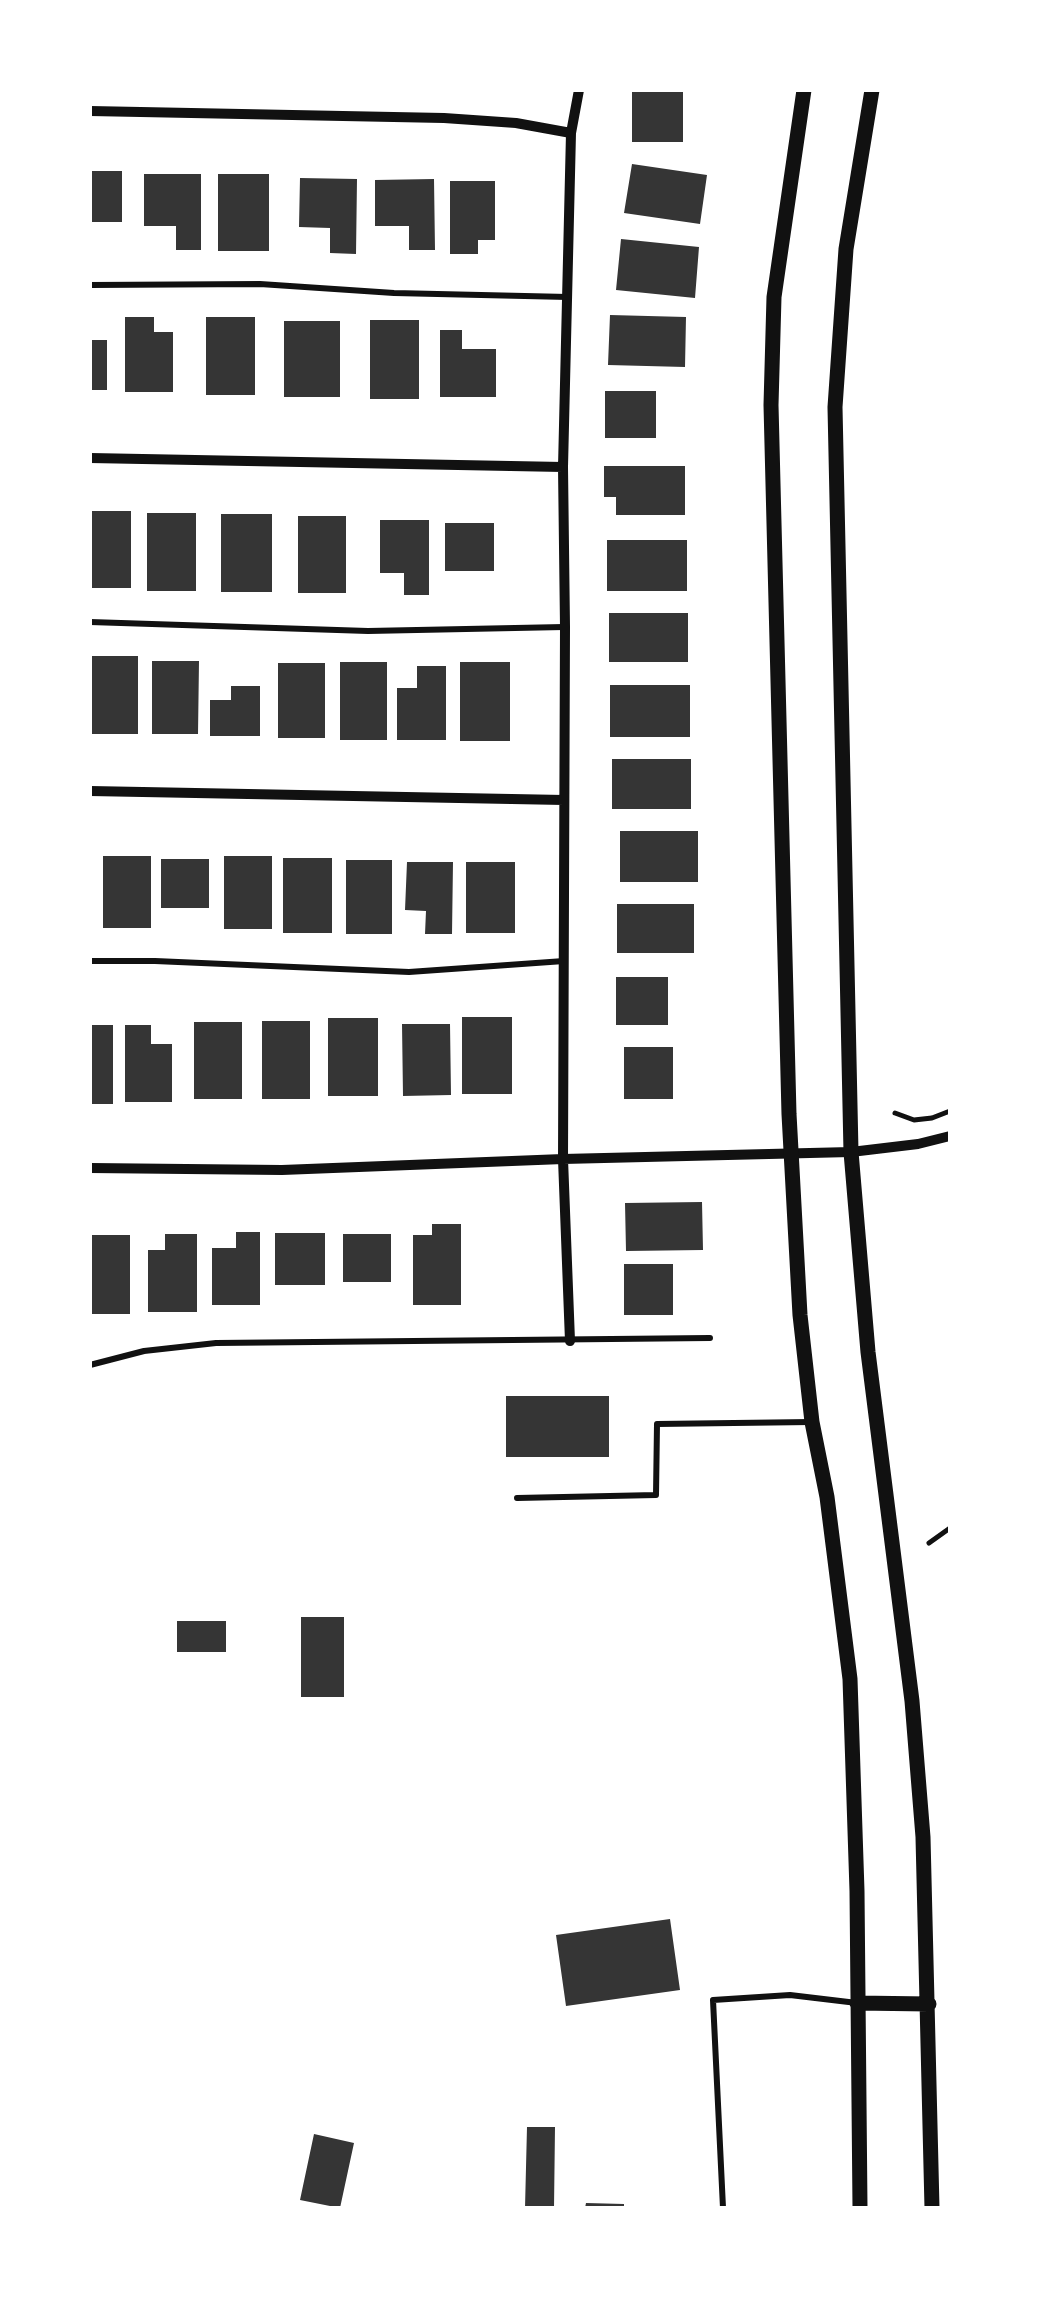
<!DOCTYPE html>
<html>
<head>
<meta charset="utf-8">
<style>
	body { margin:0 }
	#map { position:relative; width:1040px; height:2298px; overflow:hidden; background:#fff; font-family:"Playfair Display",serif }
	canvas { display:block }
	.frame { position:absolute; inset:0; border:92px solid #fff; pointer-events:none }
</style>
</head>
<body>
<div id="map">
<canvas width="1040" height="2298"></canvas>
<div class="frame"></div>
</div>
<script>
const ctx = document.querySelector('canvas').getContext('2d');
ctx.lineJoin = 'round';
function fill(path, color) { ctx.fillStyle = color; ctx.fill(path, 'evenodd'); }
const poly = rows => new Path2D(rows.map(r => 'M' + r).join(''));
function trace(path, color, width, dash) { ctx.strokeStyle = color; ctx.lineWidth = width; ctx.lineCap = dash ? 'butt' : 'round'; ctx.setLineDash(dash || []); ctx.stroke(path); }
fill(poly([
	[632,91,683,91,683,142,632,142],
	[632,164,707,175,700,224,624,213],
	[90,171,122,171,122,222,90,222],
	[144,174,201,174,201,250,176,250,176,226,144,226],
	[218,174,269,174,269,251,218,251],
	[300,178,357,179,356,254,330,253,330,228,299,227],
	[434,179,435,250,409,250,409,226,375,226,375,180],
	[450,181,495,181,495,240,478,240,478,254,450,254],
	[621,239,699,247,695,298,616,290],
	[610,315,686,317,685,367,608,365],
	[125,317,154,317,154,332,173,332,173,392,125,392],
	[206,317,255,317,255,395,206,395],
	[370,320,419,320,419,399,370,399],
	[284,321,340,321,340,397,284,397],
	[440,330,462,330,462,349,496,349,496,397,440,397],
	[90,340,107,340,107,390,90,390],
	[605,391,656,391,656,438,605,438],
	[604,466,685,466,685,515,616,515,616,497,604,497],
	[90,511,131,511,131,588,90,588],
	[147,513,196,513,196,591,147,591],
	[221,514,272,514,272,592,221,592],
	[298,516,346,516,346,593,298,593],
	[380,520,429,520,429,595,404,595,404,573,380,573],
	[445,523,494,523,494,571,445,571],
	[607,540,687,540,687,591,607,591],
	[609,613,688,613,688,662,609,662],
	[91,656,138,656,138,734,91,734],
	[152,661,199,661,198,734,152,734],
	[340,662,387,662,387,740,340,740],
	[460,662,510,662,510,741,460,741],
	[278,663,325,663,325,738,278,738],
	[417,666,446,666,446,740,397,740,397,688,417,688],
	[610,685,690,685,690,737,610,737],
	[231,686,260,686,260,736,210,736,210,700,231,700],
	[612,759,691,759,691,809,612,809],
	[620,831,698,831,698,882,620,882],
	[103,856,151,856,151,928,103,928],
	[224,856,272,856,272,929,224,929],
	[283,858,332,858,332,933,283,933],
	[161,859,209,859,209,908,161,908],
	[346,860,392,860,392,934,346,934],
	[407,862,453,862,452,934,425,934,426,911,405,910],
	[466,862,515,862,515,933,466,933],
	[617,904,694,904,694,953,617,953],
	[616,977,668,977,668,1025,616,1025],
	[462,1017,512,1017,512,1094,462,1094],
	[328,1018,378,1018,378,1096,328,1096],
	[262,1021,310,1021,310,1099,262,1099],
	[194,1022,242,1022,242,1099,194,1099],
	[402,1024,450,1024,451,1095,403,1096],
	[90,1025,113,1025,113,1104,90,1104],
	[125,1025,151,1025,151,1044,172,1044,172,1102,125,1102],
	[624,1047,673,1047,673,1099,624,1099],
	[702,1202,703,1250,626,1251,625,1203],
	[432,1224,461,1224,461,1305,413,1305,413,1235,432,1235],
	[236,1232,260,1232,260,1305,212,1305,212,1248,236,1248],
	[275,1233,325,1233,325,1285,275,1285],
	[165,1234,197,1234,197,1312,148,1312,148,1250,165,1250],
	[343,1234,391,1234,391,1282,343,1282],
	[90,1235,130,1235,130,1314,90,1314],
	[624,1264,673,1264,673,1315,624,1315],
	[506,1396,609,1396,609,1457,506,1457],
	[301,1617,344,1617,344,1697,301,1697],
	[177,1621,226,1621,226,1652,177,1652],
	[670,1919,680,1990,566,2006,556,1935],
	[527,2127,555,2127,554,2208,525,2208],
	[314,2134,354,2143,340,2208,300,2200],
	[586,2203,624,2204,624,2208,585,2208]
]), '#353535');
trace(poly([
	[895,1113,914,1120,932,1118,950,1111],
	[929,1543,950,1528]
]), '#111', 5);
trace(poly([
	[90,285,260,284,394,293,568,297],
	[90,622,368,631,564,627],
	[90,961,155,961,409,972,564,961],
	[90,1365,144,1351,216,1343,710,1338],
	[517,1498,656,1495,657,1424,811,1422],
	[723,2208,713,2000,790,1995,857,2003]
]), '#111', 6);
trace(poly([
	[90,111,444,118,516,123,571,133],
	[90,458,563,467],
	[90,791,564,800],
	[90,1168,282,1170,563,1159,851,1152,918,1144,950,1136],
	[570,1341,563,1159,565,627,563,467,571,133,579,90]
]), '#111', 10);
trace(poly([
	[804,90,774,297,771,405,789,1114,800,1315,812,1422,827,1497,850,1679,857,1891,860,2208],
	[872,90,846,249,835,407,851,1152,868,1352,912,1701,923,1837,932,2208],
	[857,2003,929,2004]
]), '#111', 15);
</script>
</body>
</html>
